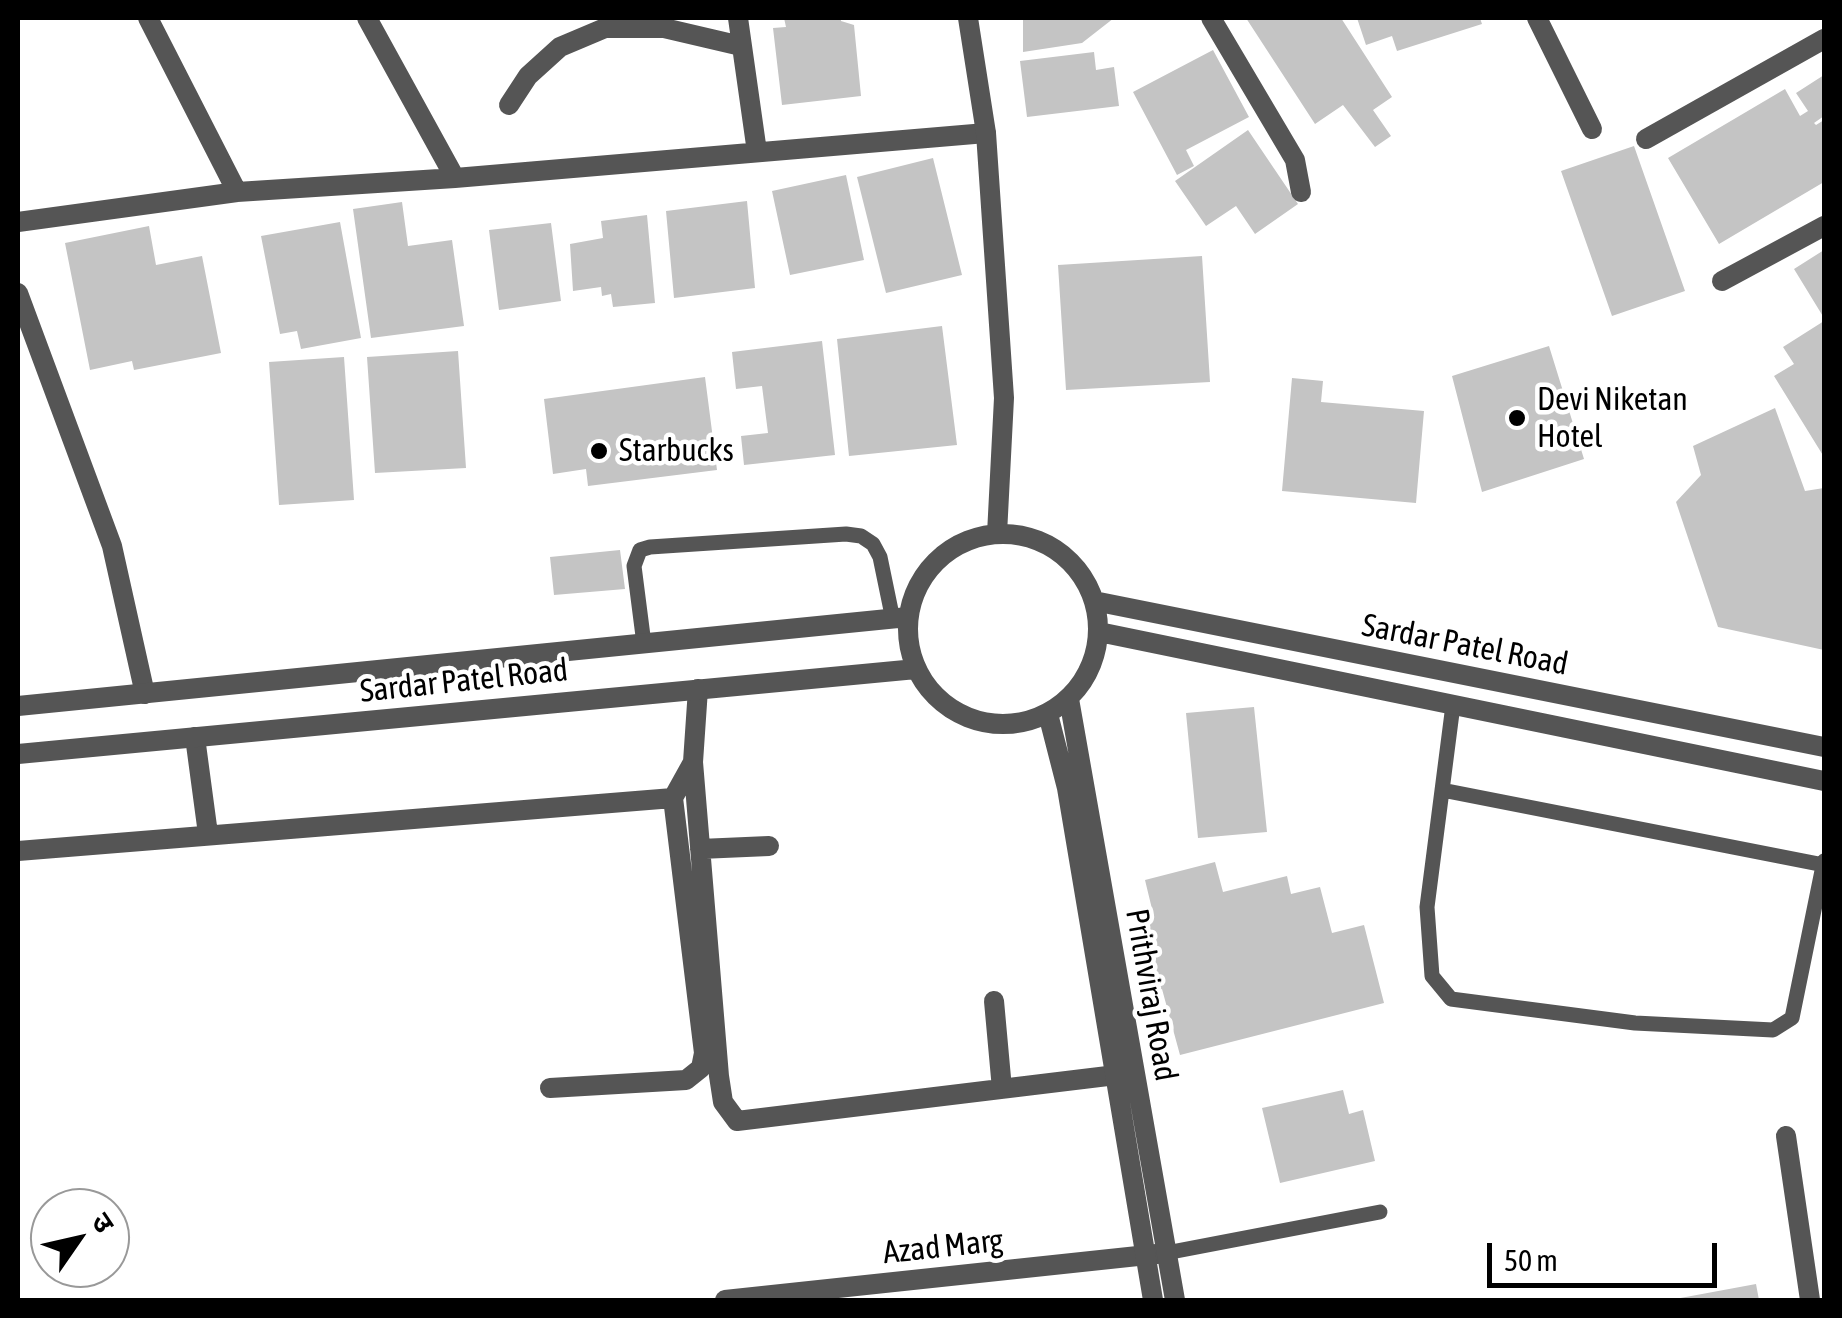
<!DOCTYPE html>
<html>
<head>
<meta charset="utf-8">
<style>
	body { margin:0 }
	#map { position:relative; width:1842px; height:1318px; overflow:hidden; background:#fff; font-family:"Asap Condensed","Noto Sans Devanagari",sans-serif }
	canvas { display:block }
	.frame { position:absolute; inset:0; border:20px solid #000; pointer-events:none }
	.north { position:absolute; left:30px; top:1188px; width:100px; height:100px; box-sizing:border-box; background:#fff; border:2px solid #999; border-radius:50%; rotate:56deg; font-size:28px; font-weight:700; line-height:40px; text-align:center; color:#000 }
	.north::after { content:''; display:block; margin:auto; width:35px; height:45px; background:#000; clip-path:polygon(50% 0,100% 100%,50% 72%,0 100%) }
	.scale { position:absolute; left:1487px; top:1243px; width:230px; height:45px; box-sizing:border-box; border:5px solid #000; border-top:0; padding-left:12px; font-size:30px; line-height:35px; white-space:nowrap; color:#000; -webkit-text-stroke:8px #fff; paint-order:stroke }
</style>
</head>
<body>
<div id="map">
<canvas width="1842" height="1318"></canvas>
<div class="frame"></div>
<div class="north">उ</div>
<div class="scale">50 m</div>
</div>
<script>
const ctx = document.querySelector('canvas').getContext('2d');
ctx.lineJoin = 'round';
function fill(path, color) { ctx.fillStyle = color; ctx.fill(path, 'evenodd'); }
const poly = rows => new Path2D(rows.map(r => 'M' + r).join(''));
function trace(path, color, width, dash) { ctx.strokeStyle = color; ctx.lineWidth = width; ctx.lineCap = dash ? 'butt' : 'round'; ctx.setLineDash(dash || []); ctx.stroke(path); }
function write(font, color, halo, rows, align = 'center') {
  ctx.font = font + ' "Asap Condensed",sans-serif'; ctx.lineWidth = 9; ctx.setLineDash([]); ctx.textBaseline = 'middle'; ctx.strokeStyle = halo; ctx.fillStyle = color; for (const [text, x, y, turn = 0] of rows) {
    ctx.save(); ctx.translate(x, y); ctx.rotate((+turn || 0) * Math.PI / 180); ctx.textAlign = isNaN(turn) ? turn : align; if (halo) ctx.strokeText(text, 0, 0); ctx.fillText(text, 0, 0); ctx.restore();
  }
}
fill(poly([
	[784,18,841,18,841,21,854,25,861,96,782,105,773,28,786,27],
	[1023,18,1114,18,1082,43,1023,52],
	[1246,18,1341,18,1392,97,1373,110,1391,136,1375,147,1343,105,1315,124],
	[1357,18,1480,18,1482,24,1397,51,1392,36,1366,45],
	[1213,50,1249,117,1186,150,1194,166,1177,175,1133,92],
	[1094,52,1096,70,1114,67,1119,106,1027,117,1020,61],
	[1824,75,1824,116,1814,123,1816,125,1824,120,1824,182,1719,244,1668,158,1785,89,1800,116,1808,111,1796,93],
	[1248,130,1298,204,1255,234,1236,206,1206,226,1175,181],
	[1634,146,1685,291,1612,316,1561,171],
	[933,158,962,275,886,293,857,177],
	[846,175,864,260,790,275,772,191],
	[747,201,755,288,674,298,666,211],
	[402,202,408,246,452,240,464,326,371,338,353,209],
	[647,215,655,303,613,307,611,294,602,296,601,287,573,291,570,244,603,238,601,221],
	[340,222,361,338,301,349,297,331,280,334,261,236],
	[551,223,561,301,499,310,489,230],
	[149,226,156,265,202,256,221,353,134,370,132,361,90,370,65,243],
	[1824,250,1824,318,1794,269],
	[1202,256,1210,382,1066,390,1058,265],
	[1824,321,1824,457,1774,376,1794,364,1783,347],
	[942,326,957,445,849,456,837,339],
	[822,341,835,455,744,465,741,436,768,433,762,386,736,389,732,352],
	[1549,346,1584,459,1482,492,1452,376],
	[458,351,466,468,375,473,367,357],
	[344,357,354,500,279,505,269,362],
	[705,377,717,470,588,486,586,469,553,474,544,399],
	[1292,378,1323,381,1321,402,1424,411,1416,503,1282,491],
	[1775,408,1805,491,1824,488,1824,650,1718,627,1676,502,1701,475,1693,446],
	[620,550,625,589,554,595,550,557],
	[1254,707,1267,832,1198,838,1186,713],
	[1215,862,1223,892,1287,876,1291,894,1320,887,1332,933,1364,925,1384,1003,1180,1055,1162,989,1154,991,1134,914,1152,909,1145,880],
	[1343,1090,1349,1114,1363,1110,1375,1161,1280,1183,1262,1108],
	[1756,1284,1759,1300,1675,1300,1675,1299]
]), '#c4c4c4');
trace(poly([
	[644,644,634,566,640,550,650,547,846,534,861,536,873,544,880,557,893,620],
	[1453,705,1427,907,1432,976,1451,999,1635,1023,1773,1030,1792,1018,1824,861],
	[1442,790,1824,865],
	[1166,1253,1380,1212]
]), '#555', 15);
trace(poly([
	[148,18,237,192],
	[367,18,455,178],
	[738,18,757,152],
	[1211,18,1295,160,1301,192],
	[1537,18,1592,129],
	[509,105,528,76,560,47,605,28,664,28,741,46],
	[1646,139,1824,39],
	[18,222,237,192,455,178,986,133],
	[1722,281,1824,226],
	[18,293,112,546,145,694],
	[195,737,208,834],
	[693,762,719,1076,723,1102,737,1121,1116,1075],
	[673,798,693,762,698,689],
	[700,849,769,846],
	[18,851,673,798,704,1053,701,1068,686,1080,550,1088],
	[994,1001,1002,1089],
	[1786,1136,1810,1300],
	[725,1300,1166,1253]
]), '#555', 20);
trace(poly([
	[968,18,986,133,1004,398,997,534],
	'908 629a95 95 0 1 1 190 0a95 95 0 1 1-190 0Z',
	[1094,601,1824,747],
	[1099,632,1824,781],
	[1069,699,1175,1300],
	[18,706,908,617],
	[1048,714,1067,788,1153,1300],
	[18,754,916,669]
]), '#555', 20);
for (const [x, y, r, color] of [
	[1517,418,10,"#000"],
	[599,451,10,"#000"]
]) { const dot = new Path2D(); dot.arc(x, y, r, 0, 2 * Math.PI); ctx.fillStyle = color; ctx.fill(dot); trace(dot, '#fff', 4); }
write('32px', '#000', '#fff', [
	["Devi Niketan",1537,400],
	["Hotel",1537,437],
	["Starbucks",619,451]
], 'left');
write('32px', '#000', '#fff', [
	["Sardar Patel Road",1465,645,11],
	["Sardar Patel Road",464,681,-6],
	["Prithviraj Road",1151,995,80],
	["Azad Marg",943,1247,-6]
]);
</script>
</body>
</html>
